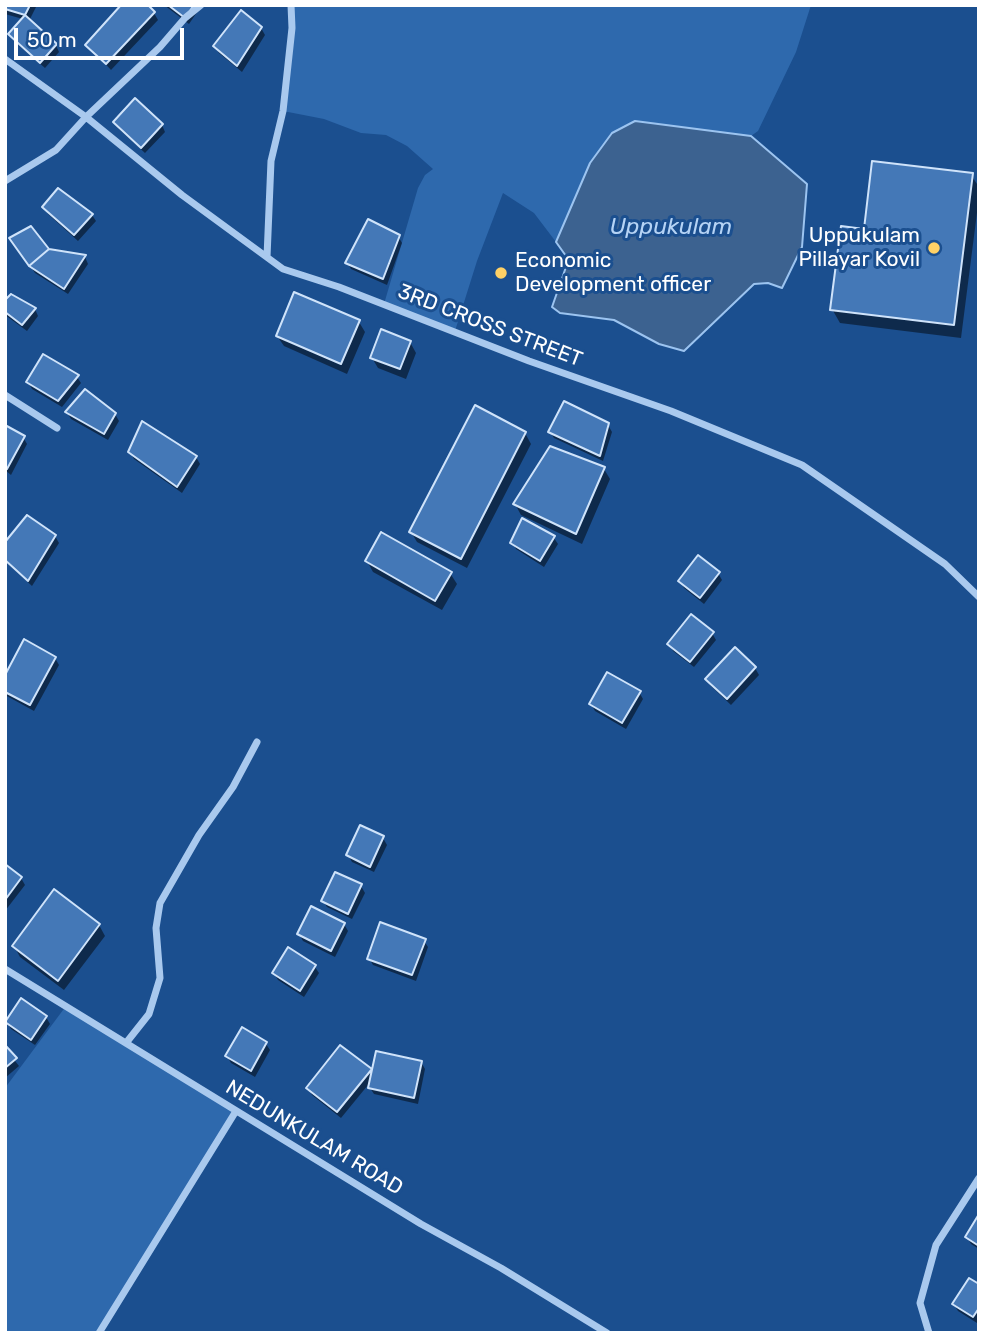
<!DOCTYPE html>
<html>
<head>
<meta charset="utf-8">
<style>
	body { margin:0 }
	#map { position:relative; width:984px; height:1338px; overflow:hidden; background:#1b4f8f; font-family:Rubik,sans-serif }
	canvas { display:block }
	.frame { position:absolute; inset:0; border:7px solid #fff; pointer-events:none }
	.scale { position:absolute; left:14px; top:28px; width:170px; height:32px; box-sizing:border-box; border:4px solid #fff; border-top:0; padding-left:9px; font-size:21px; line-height:24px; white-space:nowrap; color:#fff; -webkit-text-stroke:5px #1b4f8f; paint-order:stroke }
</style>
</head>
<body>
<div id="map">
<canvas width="984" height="1338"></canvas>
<div class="frame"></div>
<div class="scale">50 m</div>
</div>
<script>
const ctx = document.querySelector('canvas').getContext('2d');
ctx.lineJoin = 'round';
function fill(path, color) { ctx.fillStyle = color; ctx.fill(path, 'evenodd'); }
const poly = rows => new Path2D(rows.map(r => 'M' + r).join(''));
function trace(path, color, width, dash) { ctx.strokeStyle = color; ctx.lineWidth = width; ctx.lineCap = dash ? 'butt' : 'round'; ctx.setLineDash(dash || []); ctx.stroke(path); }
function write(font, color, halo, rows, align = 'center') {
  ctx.font = font + ' Rubik,sans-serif'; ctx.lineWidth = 6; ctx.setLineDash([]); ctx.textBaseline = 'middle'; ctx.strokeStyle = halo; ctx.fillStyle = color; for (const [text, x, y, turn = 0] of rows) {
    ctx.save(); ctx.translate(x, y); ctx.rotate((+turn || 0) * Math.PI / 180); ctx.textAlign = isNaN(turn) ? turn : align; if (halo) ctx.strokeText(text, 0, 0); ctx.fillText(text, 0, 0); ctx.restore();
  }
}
fill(poly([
	[291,5,811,5,796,52,758,131,751,136,635,121,590,163,556,242,534,213,503,193,477,261,455,331,384,304,418,188,425,175,433,169,407,146,386,135,361,133,324,119,283,111],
	[66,1006,236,1111,99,1333,5,1333,5,1088]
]), '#2e69ad');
const water = poly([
	[635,121,751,136,807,184,802,247,782,288,768,283,754,284,684,351,659,344,614,320,560,313,552,307,566,267,566,256,556,242,590,163,612,133,635,121]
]);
fill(water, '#3c6290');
trace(water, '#9cc4f0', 2);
fill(poly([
	[5,5,37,5,29,21,56,45,59,52,45,68,14,41,10,34,23,19,5,14],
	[164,5,202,5,189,24],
	[154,13,158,20,111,70,88,45],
	[261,28,265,35,242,72,219,53,215,47],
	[115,122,162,125,165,132,145,153,119,129],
	[971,175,979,187,979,197,961,338,840,323,832,309,866,231],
	[44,207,92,215,96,221,78,241,48,214],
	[398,236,402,243,387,285,351,269,347,262],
	[16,245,85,257,88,264,68,294,35,273],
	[5,302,35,309,38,316,27,331,5,315],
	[359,322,365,332,347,374,284,346,277,336],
	[410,342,416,353,406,379,378,368,372,358],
	[77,377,81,383,62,407,32,389,28,382],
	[67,412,115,414,119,421,108,440,71,419],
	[608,425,612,432,603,461,554,438,550,432],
	[5,427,23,437,27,444,11,475,5,470],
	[525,433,531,444,467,568,417,542,411,532],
	[130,452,196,457,200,464,182,493,134,459],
	[604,469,610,479,582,544,521,515,515,504],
	[523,520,554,538,558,544,544,567,516,549,512,542],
	[55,536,59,543,32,586,5,561,5,545],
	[367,561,450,573,457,584,442,610,373,572],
	[718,573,722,580,704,604,684,588,680,581],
	[712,633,716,640,694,667,673,651,670,644],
	[55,658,59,665,34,711,5,695,5,678],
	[755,668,759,675,731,705,711,686,707,680],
	[639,692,643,699,626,729,595,711,591,704],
	[383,838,387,845,374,872,352,862,348,855],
	[5,866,21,878,25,885,5,911],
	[361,886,365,893,352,919,327,907,323,901],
	[344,924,348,931,335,957,303,941,299,934],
	[99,925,105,936,64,990,20,957,14,946],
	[424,941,428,947,416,981,373,965,369,958],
	[315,967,319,973,304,997,278,980,274,973],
	[46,1017,50,1024,35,1045,11,1029,7,1022],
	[266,1044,270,1050,255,1077,231,1063,227,1056],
	[5,1048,19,1066,5,1078],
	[421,1062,425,1069,418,1104,374,1094,368,1085,341,1118,312,1095,308,1088,371,1070,373,1074],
	[979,1217,979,1249,971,1244,967,1237],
	[979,1286,979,1320,977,1323,958,1311,954,1304]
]), '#0007');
const building = poly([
	[5,5,30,5,25,15,5,9,5,5],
	[121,5,148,5,155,12,106,64,85,45,121,5],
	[168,5,194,5,185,18,168,5],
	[241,10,262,27,237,66,213,46,241,10],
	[25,15,57,44,40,63,8,34,25,15],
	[135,98,163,124,141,148,113,122,135,98],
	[872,161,973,173,954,325,830,310,841,226,864,229,872,161],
	[58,188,93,214,74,235,42,207,58,188],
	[368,219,400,235,383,279,345,263,368,219],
	[31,226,49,249,29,266,9,238,31,226],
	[49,249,86,255,64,289,29,266,49,249],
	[294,292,360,320,341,364,276,336,294,292],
	[11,294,36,308,22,325,5,312,5,300,11,294],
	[381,329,411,341,400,369,370,358,381,329],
	[43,354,79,375,58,401,26,382,43,354],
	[85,389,116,413,104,434,65,412,85,389],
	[564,401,609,423,600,456,548,432,564,401],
	[475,405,526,432,461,559,409,532,475,405],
	[142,421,197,456,177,487,128,452,142,421],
	[5,425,25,436,7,469,5,468,5,425],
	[550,446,605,467,576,534,513,504,550,446],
	[27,515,56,535,28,581,5,560,5,542,27,515],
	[522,518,555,536,540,561,510,543,522,518],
	[381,532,452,572,435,601,365,561,381,532],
	[698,555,720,572,700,598,678,581,698,555],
	[691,614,714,632,690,662,667,644,691,614],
	[24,639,56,657,30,705,5,692,5,675,24,639],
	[735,647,756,667,727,699,705,679,735,647],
	[607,672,641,691,622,723,589,704,607,672],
	[360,825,384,836,370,867,346,855,360,825],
	[5,864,22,877,5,900,5,864],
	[335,872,362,884,348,914,321,901,335,872],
	[54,889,100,924,58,981,12,946,54,889],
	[311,906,345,923,331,951,297,934,311,906],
	[380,922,426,939,412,975,367,959,380,922],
	[288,947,316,965,300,991,272,973,288,947],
	[21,998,47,1016,31,1040,5,1022,21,998],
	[242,1027,267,1042,251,1071,225,1056,242,1027],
	[5,1045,17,1058,5,1068,5,1045],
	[340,1045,372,1069,337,1112,306,1088,340,1045],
	[376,1051,422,1061,414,1098,368,1088,376,1051],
	[979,1214,979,1246,965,1237,979,1214],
	[969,1278,979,1284,979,1308,973,1317,952,1304,969,1278]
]);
fill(building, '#4478b7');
trace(building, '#cfe3fa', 2);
trace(poly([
	[5,59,86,117,182,195,283,269,339,287,529,361,671,411,802,465,945,564,979,597],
	[5,181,56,150,86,117,160,47,185,18,201,5],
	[267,257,271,161,283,111,292,28,291,5],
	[5,395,57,428],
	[5,969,421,1224,501,1268,607,1333],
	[126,1043,149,1014,160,978,156,928,160,903,199,835,233,787,257,742],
	[99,1333,236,1111],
	[929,1333,920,1303,936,1245,979,1178]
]), '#a9c9ee', 7);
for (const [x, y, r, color] of [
	[934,248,7,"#ffd166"],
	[501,273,7,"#ffd166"]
]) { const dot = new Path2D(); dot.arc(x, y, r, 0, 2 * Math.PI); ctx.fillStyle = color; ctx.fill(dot); trace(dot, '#1b4f8f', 2.5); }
write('21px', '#fff', '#1b4f8f', [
	["Uppukulam",920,236],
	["Pillayar Kovil",920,260],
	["Economic",515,261,"left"],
	["Development officer",515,285,"left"]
], 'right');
write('21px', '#fff', '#1b4f8f', [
	["3RD CROSS STREET",490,326,21],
	["NEDUNKULAM ROAD",314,1138,31]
]);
write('italic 23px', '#b5d3f5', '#1b4f8f', [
	["Uppukulam",671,227]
]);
</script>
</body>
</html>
